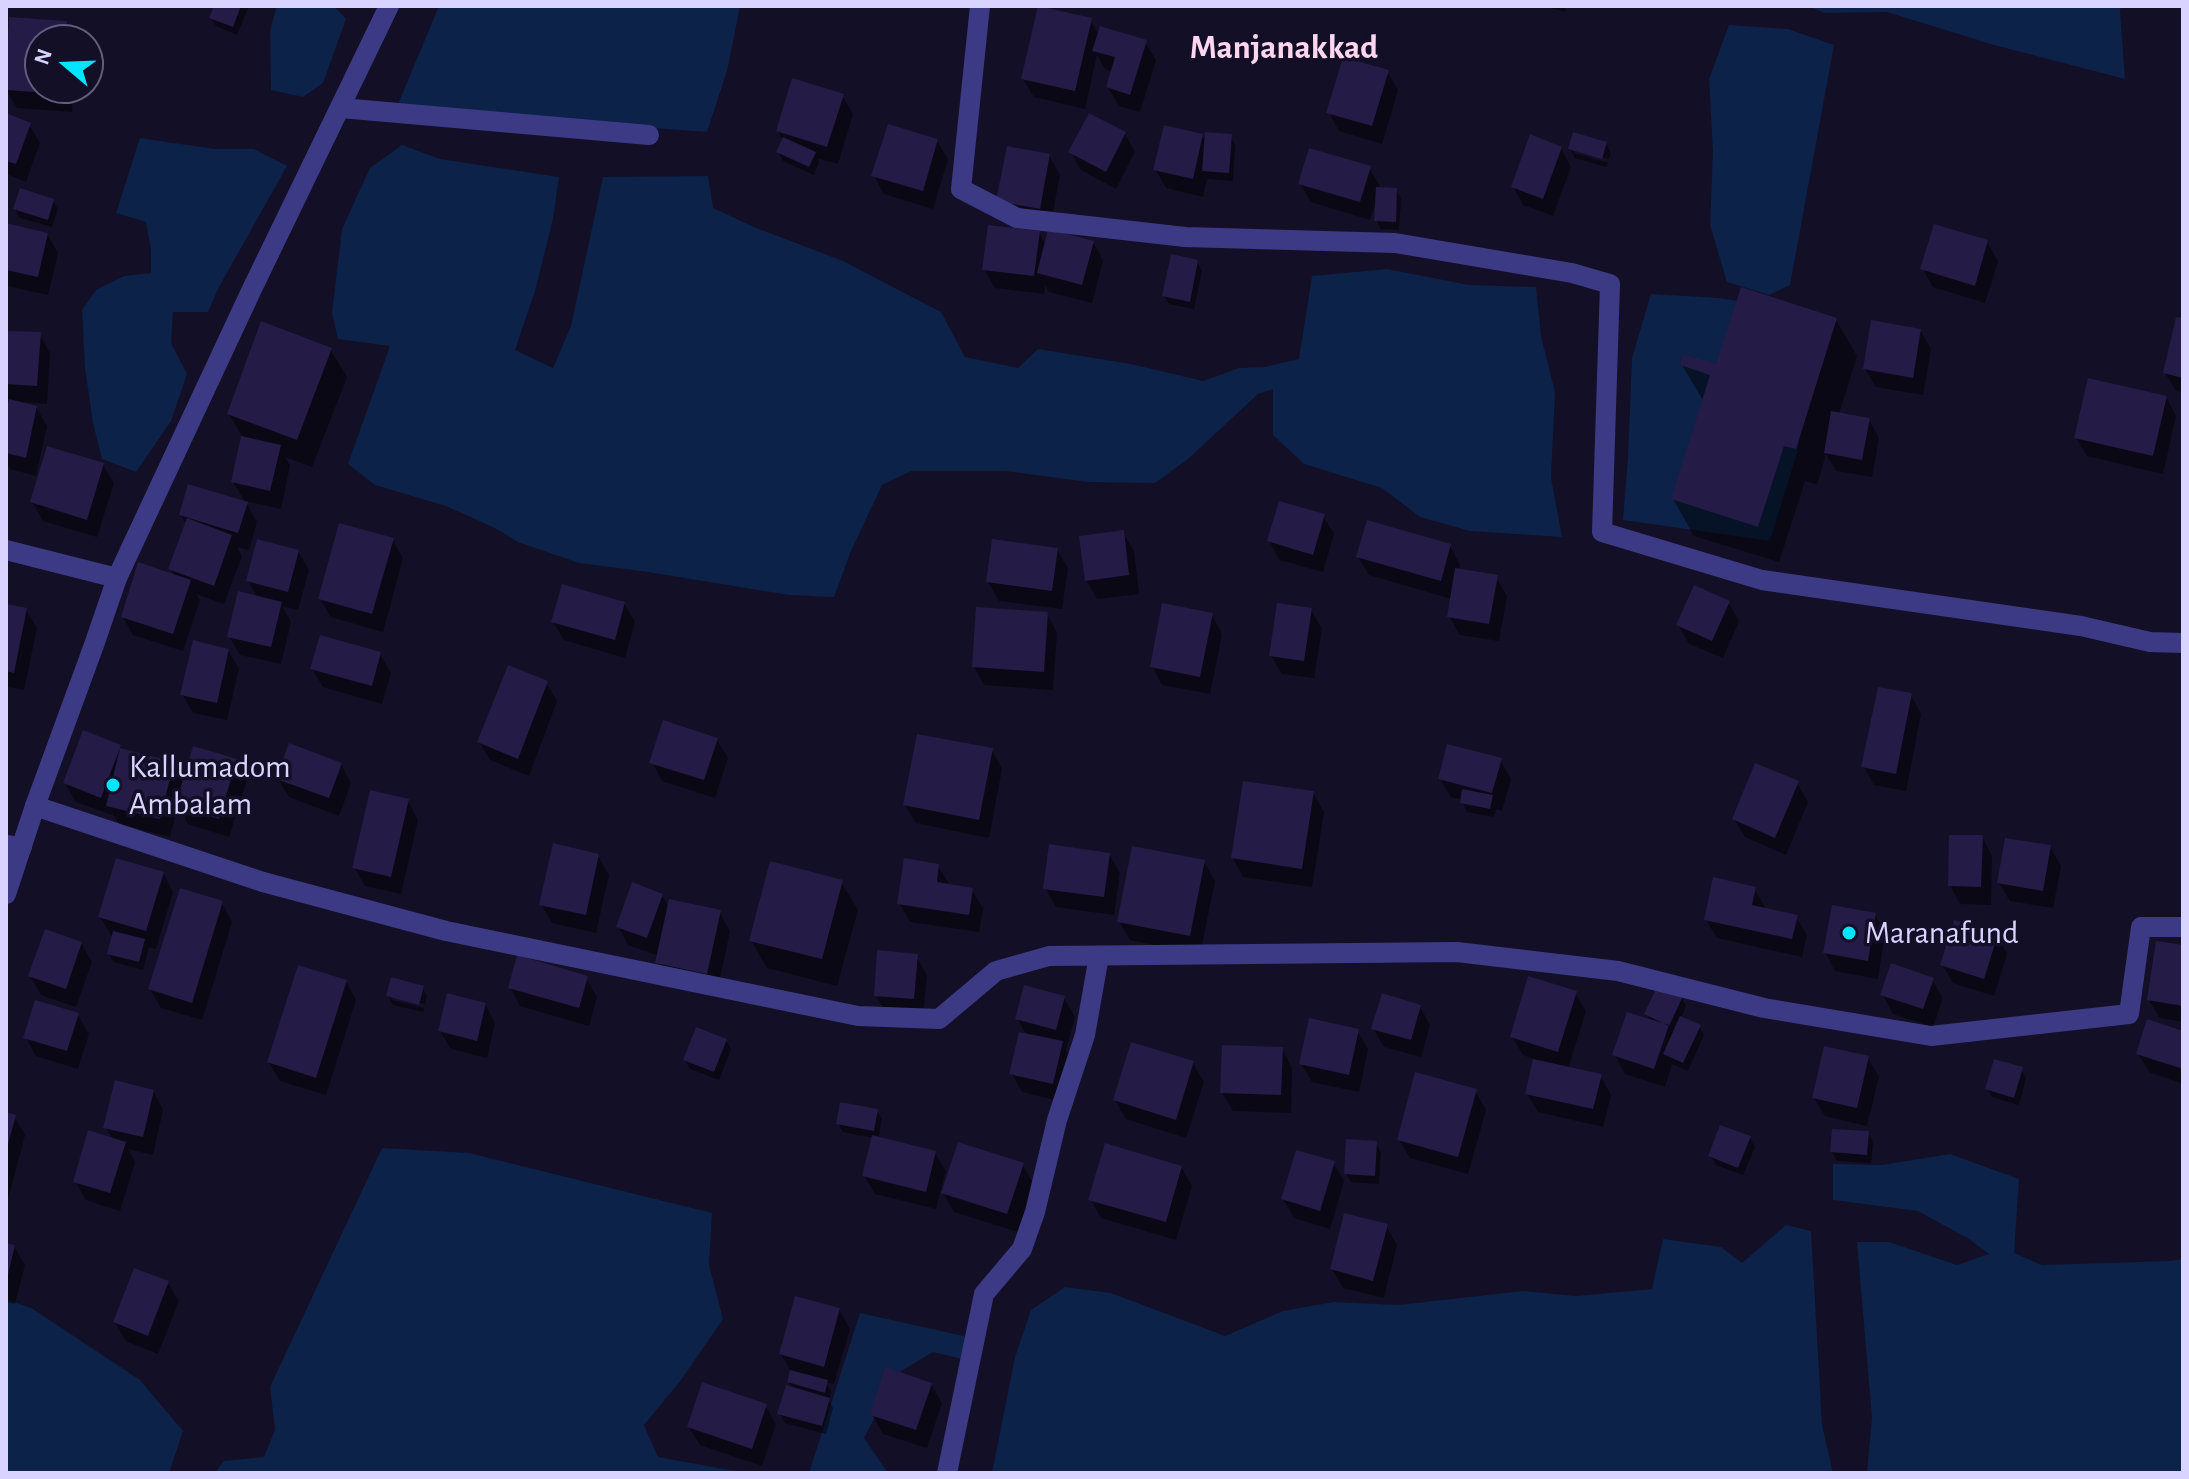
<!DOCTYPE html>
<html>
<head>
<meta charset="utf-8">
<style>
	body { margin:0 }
	#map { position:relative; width:2189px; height:1479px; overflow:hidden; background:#130f26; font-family:"Alegreya Sans",sans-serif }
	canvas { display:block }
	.frame { position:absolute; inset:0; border:8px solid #d9d4ff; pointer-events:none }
	.north { position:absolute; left:24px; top:24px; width:80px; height:80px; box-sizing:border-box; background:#130f26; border:2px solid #625e7d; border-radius:50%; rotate:289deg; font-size:22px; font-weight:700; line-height:32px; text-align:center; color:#d9d4ff }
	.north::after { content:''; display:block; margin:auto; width:28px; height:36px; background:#00e5ff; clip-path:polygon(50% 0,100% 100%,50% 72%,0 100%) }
</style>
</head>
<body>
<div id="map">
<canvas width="2189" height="1479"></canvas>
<div class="frame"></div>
<div class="north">N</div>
</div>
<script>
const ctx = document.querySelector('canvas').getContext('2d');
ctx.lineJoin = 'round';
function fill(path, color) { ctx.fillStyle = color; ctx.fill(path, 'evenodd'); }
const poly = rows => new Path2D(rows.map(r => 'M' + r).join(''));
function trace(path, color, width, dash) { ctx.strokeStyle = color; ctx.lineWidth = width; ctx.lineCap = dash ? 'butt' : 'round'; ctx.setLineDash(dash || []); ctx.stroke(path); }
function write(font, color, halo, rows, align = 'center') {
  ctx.font = font + ' "Alegreya Sans",sans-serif'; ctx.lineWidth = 7; ctx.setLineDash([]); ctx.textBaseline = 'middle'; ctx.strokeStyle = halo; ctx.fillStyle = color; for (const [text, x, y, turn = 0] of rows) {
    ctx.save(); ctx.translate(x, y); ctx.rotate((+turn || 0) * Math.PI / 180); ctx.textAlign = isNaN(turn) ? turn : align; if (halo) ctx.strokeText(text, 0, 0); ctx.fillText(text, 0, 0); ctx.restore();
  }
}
fill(poly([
	[277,6,334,6,346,19,323,83,303,97,271,90,270,30],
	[439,6,740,6,727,71,707,132,396,109],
	[1808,6,2121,6,2120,11,2125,79,1994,45,1887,12,1825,13],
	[1729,25,1788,29,1834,45,1790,285,1769,295,1727,282,1710,225,1713,151,1709,79],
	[140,138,215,149,254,149,287,166,219,287,208,312,173,312,171,343,187,374,171,421,136,472,102,459,93,423,85,368,82,310,96,290,124,276,151,273,151,250,146,222,116,213],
	[402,145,440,159,559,177,553,219,535,291,515,350,553,368,571,326,603,177,708,176,713,208,754,227,843,261,941,312,965,357,1018,368,1038,349,1131,364,1203,381,1239,368,1264,367,1299,359,1312,276,1387,269,1469,285,1536,287,1541,336,1555,392,1551,478,1562,537,1470,531,1420,517,1382,488,1304,464,1273,435,1273,389,1258,394,1188,459,1155,483,1088,482,1006,471,911,471,882,485,851,551,834,597,789,595,648,572,579,563,518,542,495,528,446,506,375,485,348,464,390,346,338,339,332,313,342,229,370,168],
	[1651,294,1719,298,1813,313,1809,389,1797,453,1770,541,1623,520,1628,456,1632,358],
	[382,1148,469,1153,712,1213,709,1265,723,1319,681,1380,644,1425,658,1457,729,1470,765,1473,215,1473,224,1461,264,1457,275,1430,270,1387],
	[1950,1154,2019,1179,2014,1253,2042,1265,2169,1261,2183,1259,2183,1473,1867,1473,1872,1418,1857,1242,1889,1242,1957,1265,1989,1254,1969,1239,1918,1211,1833,1200,1833,1164,1882,1165],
	[1786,1225,1811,1231,1822,1425,1833,1473,992,1473,1015,1357,1031,1310,1065,1287,1111,1293,1225,1336,1283,1311,1334,1302,1398,1305,1523,1291,1576,1296,1652,1289,1663,1239,1721,1247,1742,1263],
	[6,1299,33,1309,140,1380,183,1431,169,1473,6,1473],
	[860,1313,968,1337,970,1361,933,1352,898,1373,864,1438,888,1473,809,1473]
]), '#0c2248');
fill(poly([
	[216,6,249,6,237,35,216,26,211,18],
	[1544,6,1566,6,1565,12],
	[10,19,65,23,75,40,40,40,40,88,73,88,72,112,17,108,6,90],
	[1090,20,1099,35,1145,42,1156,60,1140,112,1119,106,1108,87,1113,71,1105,69,1097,55,1085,109,1034,97,1023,79],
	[1387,72,1398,90,1382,144,1339,131,1329,113],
	[842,95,853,114,838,164,817,158,819,162,814,175,783,161,778,152,783,140,778,131],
	[6,116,29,124,40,143,26,182,6,174],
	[1125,134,1135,152,1116,189,1081,170,1071,152],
	[1202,136,1206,142,1230,136,1235,144,1233,181,1207,179,1203,197,1166,188,1155,169],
	[937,141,948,159,933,209,884,194,874,176],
	[1606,144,1611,153,1609,159,1574,149,1574,153,1608,163,1606,167,1575,158,1570,149],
	[1561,148,1571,167,1553,216,1523,205,1513,186],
	[1049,156,1060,175,1050,227,998,200],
	[1369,168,1380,186,1379,189,1396,190,1401,199,1399,230,1381,229,1376,220,1376,201,1370,220,1311,202,1300,184],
	[52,200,58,209,52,227,20,218,15,209],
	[6,228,47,234,58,253,48,295,8,286,6,282],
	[1039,233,1046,245,1093,242,1103,261,1092,303,1049,292,1045,285,1044,294,995,288,984,269],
	[1987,242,1998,261,1985,303,1933,287,1923,269],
	[1197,262,1202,271,1194,309,1169,304,1164,296],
	[1836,320,1857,356,1839,414,1869,420,1879,438,1872,477,1836,471,1826,454,1817,485,1805,481,1779,562,1694,536,1673,499,1704,402,1682,365,1717,367],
	[2183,320,2183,393,2176,391,2165,373],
	[1920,330,1931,349,1923,395,1876,387,1865,369],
	[6,333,39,334,50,353,47,404,24,402,24,404,36,407,47,426,36,476,10,469,6,462,6,421,10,402,6,400],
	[330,349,347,377,312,467,285,457,290,465,281,509,245,501,257,522,249,550,237,547,242,556,224,604,196,594,200,600,183,651,133,635,123,617,175,576,171,569,187,525,181,515,246,503,233,482,243,438,229,414],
	[2166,397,2176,416,2163,474,2087,456,2076,438],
	[103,465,114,483,97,537,43,521,32,502],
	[1323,516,1334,534,1323,572,1280,560,1269,541],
	[1123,533,1134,551,1139,594,1097,599,1086,580],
	[392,539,403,558,383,632,331,617,320,599],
	[1450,546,1460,565,1459,571,1496,577,1507,596,1499,641,1460,635,1449,616,1452,599,1369,575,1358,557],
	[1057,550,1068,568,1062,609,999,601,988,582],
	[298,551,309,570,298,610,282,606,291,622,281,664,240,655,229,636,258,598,248,581],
	[1728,602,1739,621,1723,658,1689,644,1678,625],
	[624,603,635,622,625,658,564,640,553,622],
	[6,606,26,610,37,628,24,690,6,686],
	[1311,610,1322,629,1314,678,1282,674,1271,656],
	[1047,614,1057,633,1053,690,984,685,974,667],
	[1212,615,1222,634,1210,694,1162,685,1152,666],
	[228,650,239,669,227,720,193,713,182,694],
	[380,654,391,673,382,704,323,687,312,669],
	[546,682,557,701,529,776,490,760,479,742],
	[1911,695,1921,714,1906,791,1874,785,1863,766],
	[717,740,728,758,715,798,662,781,652,762],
	[120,746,123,751,173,764,184,783,236,761,247,780,229,837,188,824,178,806,170,837,119,824,112,813,112,815,76,802,65,783],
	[992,750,1002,769,989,838,916,823,905,805],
	[1500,760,1511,779,1502,811,1496,809,1494,817,1467,812,1462,800,1451,797,1440,779],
	[341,765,351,783,339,816,289,797,278,779],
	[1797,783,1808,802,1786,855,1745,837,1734,819],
	[1313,793,1324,812,1312,887,1243,877,1233,858],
	[408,801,418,820,401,894,365,886,354,867],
	[1982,837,1992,856,1991,905,1960,904,1950,885],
	[2050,847,2061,866,2053,908,2010,901,1999,883],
	[1109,854,1120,873,1114,915,1056,907,1045,888],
	[598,856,609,875,596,933,552,923,541,904],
	[1204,862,1215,881,1200,954,1130,940,1119,921],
	[938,866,949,884,972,890,983,908,979,932,910,922,899,903],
	[163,873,173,892,156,949,149,947,143,970,114,962,109,954,113,936,111,935,100,917],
	[841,882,858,910,837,986,767,968,751,940],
	[1754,888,1765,907,1765,910,1796,917,1807,935,1802,957,1717,938,1706,920],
	[662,895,669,908,719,912,730,931,717,992,668,982,657,963,659,956,628,945,618,926],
	[222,903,232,922,202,1020,161,1008,150,989],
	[1875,915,1885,933,1878,979,1835,971,1825,952],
	[1997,936,2007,954,1994,996,1953,983,1942,965],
	[81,943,92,962,76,1007,41,995,30,976],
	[2183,947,2183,1022,2160,1018,2149,1000],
	[916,956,927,975,923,1017,886,1014,876,995],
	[586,978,597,997,589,1026,520,1006,510,987],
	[1932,980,1943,998,1933,1027,1893,1014,1883,995],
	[346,981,356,1000,326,1095,280,1081,269,1062],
	[422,987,427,996,425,1004,392,996,392,1000,424,1008,423,1012,393,1005,388,996],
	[1575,993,1586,1011,1568,1069,1600,1076,1611,1095,1603,1127,1538,1112,1527,1094,1534,1059,1523,1055,1512,1037],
	[1681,997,1686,1006,1681,1018,1699,1026,1704,1035,1688,1071,1672,1064,1665,1087,1625,1074,1615,1055,1651,1022,1647,1014],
	[1064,998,1075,1017,1066,1050,1072,1062,1063,1102,1022,1092,1012,1074,1027,1036,1017,1018],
	[485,1004,495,1023,487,1058,451,1049,440,1031],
	[1420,1007,1430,1025,1421,1057,1384,1047,1373,1028],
	[78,1015,89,1034,78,1069,36,1056,26,1038],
	[1357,1030,1368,1049,1359,1092,1312,1082,1301,1063],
	[2183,1033,2183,1084,2149,1072,2138,1054],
	[726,1040,731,1049,719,1080,690,1069,685,1060],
	[1282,1049,1292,1068,1291,1113,1233,1111,1222,1093],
	[1868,1058,1879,1077,1867,1126,1825,1116,1814,1098],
	[1193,1063,1204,1082,1186,1138,1126,1119,1115,1100],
	[2021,1069,2026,1078,2019,1105,1992,1097,1987,1088],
	[153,1091,163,1110,153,1155,128,1149,135,1162,120,1211,86,1200,75,1181,113,1140,106,1128],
	[1475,1091,1486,1110,1468,1174,1410,1158,1399,1140],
	[877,1111,882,1119,878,1139,935,1153,946,1171,941,1188,945,1189,1022,1164,1033,1183,1018,1232,954,1212,941,1189,936,1209,875,1194,864,1176,874,1138,843,1132,838,1123],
	[6,1115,14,1117,25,1135,9,1196,6,1195],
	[1868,1133,1873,1142,1871,1163,1837,1161,1832,1152],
	[1750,1138,1755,1147,1743,1175,1716,1165,1711,1156],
	[1375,1143,1381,1152,1379,1184,1351,1182,1346,1174],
	[1333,1163,1344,1181,1330,1229,1294,1218,1283,1199],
	[1181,1167,1192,1186,1176,1240,1101,1218,1091,1200],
	[1386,1226,1397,1245,1384,1298,1343,1288,1332,1269],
	[6,1245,14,1247,25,1265,15,1304,6,1302],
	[168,1283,179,1301,158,1354,126,1341,115,1322],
	[839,1310,850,1329,834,1384,826,1382,831,1391,829,1401,833,1408,826,1434,785,1423,780,1414,793,1390,789,1382,791,1372,781,1354],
	[931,1384,942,1403,927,1448,883,1434,872,1415],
	[765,1405,776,1424,762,1466,700,1445,689,1427]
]), '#0007');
fill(poly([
	[214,6,241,6,233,27,209,18],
	[1038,6,1092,18,1075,91,1021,79],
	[9,17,67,21,65,40,40,40,40,88,62,88,62,94,6,90],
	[1100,26,1147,40,1130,95,1106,87,1115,57,1092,51],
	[1343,57,1389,70,1372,126,1326,113],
	[792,78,844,94,827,147,776,131],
	[6,113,31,123,16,164,6,161],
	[1089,113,1126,132,1106,172,1068,152],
	[888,124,938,139,923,191,871,176],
	[1164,125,1203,134,1193,179,1153,170],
	[1205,132,1232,134,1229,173,1202,171],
	[1573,132,1607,142,1602,159,1568,149],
	[1530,134,1562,147,1543,199,1511,187],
	[783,137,816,152,809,167,776,152],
	[1007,146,1050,154,1040,209,996,201],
	[1309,148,1371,166,1360,202,1298,184],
	[1376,187,1397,188,1396,222,1374,221],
	[20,188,54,199,48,220,13,209],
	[6,223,48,233,38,277,6,270],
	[1934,224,1988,240,1975,286,1920,269],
	[988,225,1040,231,1034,276,982,270],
	[1048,229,1094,241,1082,285,1037,273],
	[1171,254,1198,260,1190,302,1162,296],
	[1741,287,1837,318,1796,449,1784,446,1758,527,1671,499,1710,375,1680,365,1683,354,1716,364],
	[2176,317,2183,318,2183,378,2163,373],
	[1871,320,1921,329,1913,378,1863,369],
	[261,321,332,348,297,440,227,414],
	[6,331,41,332,37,386,6,384],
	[2088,378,2167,396,2153,456,2074,438],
	[9,399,37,406,26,458,6,453,6,412],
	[1831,411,1870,418,1862,460,1824,453],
	[241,436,281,445,270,491,231,482],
	[47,446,104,463,87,520,30,502],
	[188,484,248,502,238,533,179,515],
	[1279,501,1325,514,1313,555,1267,541],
	[187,518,232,535,214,586,168,569],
	[1367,520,1451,544,1441,581,1356,557],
	[339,523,394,538,372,614,318,599],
	[1124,530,1129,575,1085,581,1079,536],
	[257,539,299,550,288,592,246,581],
	[992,539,1058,548,1052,591,986,582],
	[138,562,191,580,173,634,121,617],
	[1455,568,1498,575,1489,624,1447,617],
	[562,584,625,602,615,640,551,622],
	[1694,585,1730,601,1712,641,1676,625],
	[238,591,282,602,271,647,227,637],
	[1162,603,1213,613,1200,677,1150,667],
	[1277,603,1312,608,1304,661,1269,656],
	[6,604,27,608,14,673,6,671],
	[976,607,1048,612,1044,672,972,667],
	[320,635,381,652,372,686,310,669],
	[193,640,229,649,217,703,180,695],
	[508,665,548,681,518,759,477,742],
	[1878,687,1912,693,1896,774,1861,767],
	[663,720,718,738,704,780,649,763],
	[83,730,121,745,101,798,63,783],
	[917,734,993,748,979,820,903,805],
	[289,743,342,763,329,798,276,779],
	[1447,744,1502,758,1492,793,1438,779],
	[193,746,237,759,219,819,175,806],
	[120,748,174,762,160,819,106,806],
	[1755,763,1799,781,1775,838,1732,819],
	[1243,781,1314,791,1302,869,1231,858],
	[1462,789,1493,795,1490,809,1460,803],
	[370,790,409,799,391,877,352,868],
	[1949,835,1983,835,1981,887,1948,886],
	[2005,838,2051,845,2043,891,1997,883],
	[553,843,599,854,586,915,539,905],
	[1049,844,1110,853,1104,897,1043,889],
	[1132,846,1205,860,1190,936,1117,922],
	[116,858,164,872,146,931,98,917],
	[904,858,939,864,937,882,973,888,969,915,897,904],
	[770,861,843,880,822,959,749,941],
	[1713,877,1756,887,1752,905,1798,915,1792,939,1704,920],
	[632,882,663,894,647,938,616,927],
	[180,888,223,901,192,1003,148,989],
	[669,899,721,910,707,974,655,963],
	[1832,905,1876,913,1868,961,1823,953],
	[1954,920,1998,934,1984,979,1940,965],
	[45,929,82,942,66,989,28,976],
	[113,931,145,939,139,962,107,954],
	[2156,941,2183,945,2183,1006,2147,1000],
	[877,950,918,954,914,999,874,996],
	[517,955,588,976,579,1008,508,988],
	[1891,963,1934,978,1923,1009,1880,995],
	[298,965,347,980,316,1078,267,1062],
	[1528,976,1577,991,1558,1052,1510,1037],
	[391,977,424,986,419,1005,386,996],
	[1024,985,1065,996,1056,1030,1015,1019],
	[1658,985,1683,996,1669,1026,1644,1014],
	[447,993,486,1003,477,1041,438,1031],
	[1382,993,1421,1005,1411,1040,1371,1029],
	[35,1000,79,1013,67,1051,23,1038],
	[1627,1012,1669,1025,1654,1069,1612,1055],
	[1680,1016,1701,1025,1683,1063,1663,1054],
	[1309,1018,1359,1029,1349,1075,1299,1064],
	[2147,1019,2183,1031,2183,1069,2136,1054],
	[696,1027,727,1039,714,1072,683,1060],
	[1019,1032,1063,1041,1053,1084,1009,1074],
	[1131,1042,1194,1061,1176,1120,1113,1100],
	[1222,1045,1283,1047,1281,1095,1220,1093],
	[1824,1046,1869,1056,1857,1108,1812,1098],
	[1533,1059,1602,1074,1593,1109,1525,1094],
	[1994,1059,2023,1067,2014,1098,1985,1089],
	[1415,1072,1477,1089,1458,1157,1397,1140],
	[115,1080,154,1090,143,1137,103,1128],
	[840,1102,878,1109,874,1131,836,1124],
	[6,1112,16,1115,7,1148,6,1148],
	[1720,1125,1751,1136,1738,1168,1708,1156],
	[1832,1129,1869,1131,1867,1155,1830,1152],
	[88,1130,126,1142,110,1193,73,1182],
	[872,1135,936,1151,926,1192,862,1176],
	[1346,1139,1377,1141,1375,1176,1344,1174],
	[958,1142,1024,1163,1007,1214,941,1193],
	[1105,1143,1182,1166,1166,1222,1088,1200],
	[1296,1150,1335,1161,1320,1211,1281,1199],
	[1344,1213,1388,1224,1373,1281,1330,1269],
	[6,1243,15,1245,7,1279,6,1279],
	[134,1268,169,1281,148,1336,113,1322],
	[795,1296,840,1308,824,1367,779,1354],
	[885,1367,932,1383,916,1430,870,1415],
	[790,1370,828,1380,825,1393,787,1382],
	[702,1382,767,1404,752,1449,687,1427],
	[786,1385,830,1398,822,1426,777,1414]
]), '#241b47');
trace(poly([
	[980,6,961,189,1017,218,1185,237,1395,243,1572,273,1610,284,1602,532,1762,580,2081,626,2150,642,2183,643],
	[341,108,649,135],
	[6,550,117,578],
	[35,806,263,882,446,931,858,1016,939,1019,996,971,1049,956,1457,952,1618,971,1764,1008,1931,1036,2129,1014,2141,927,2183,927],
	[6,845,22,847],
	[947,1473,984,1294,1022,1249,1035,1212,1057,1120,1085,1035,1099,956]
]), '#3d3a85', 20);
trace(poly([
	[6,894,35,806,94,645,117,578,252,289,389,6]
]), '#3d3a85', 20);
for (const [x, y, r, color] of [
	[113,785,8,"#00e5ff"],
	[1849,933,8,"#00e5ff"]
]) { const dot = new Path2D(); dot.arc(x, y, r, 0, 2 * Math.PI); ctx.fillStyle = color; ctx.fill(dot); trace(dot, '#130f26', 3); }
write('32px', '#d9d4ff', '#130f26', [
	["Kallumadom",129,767],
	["Ambalam",129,804],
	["Maranafund",1865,933]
], 'left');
write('bold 34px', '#ffd6f0', '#130f26', [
	["Manjanakkad",1284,48]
]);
</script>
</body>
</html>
